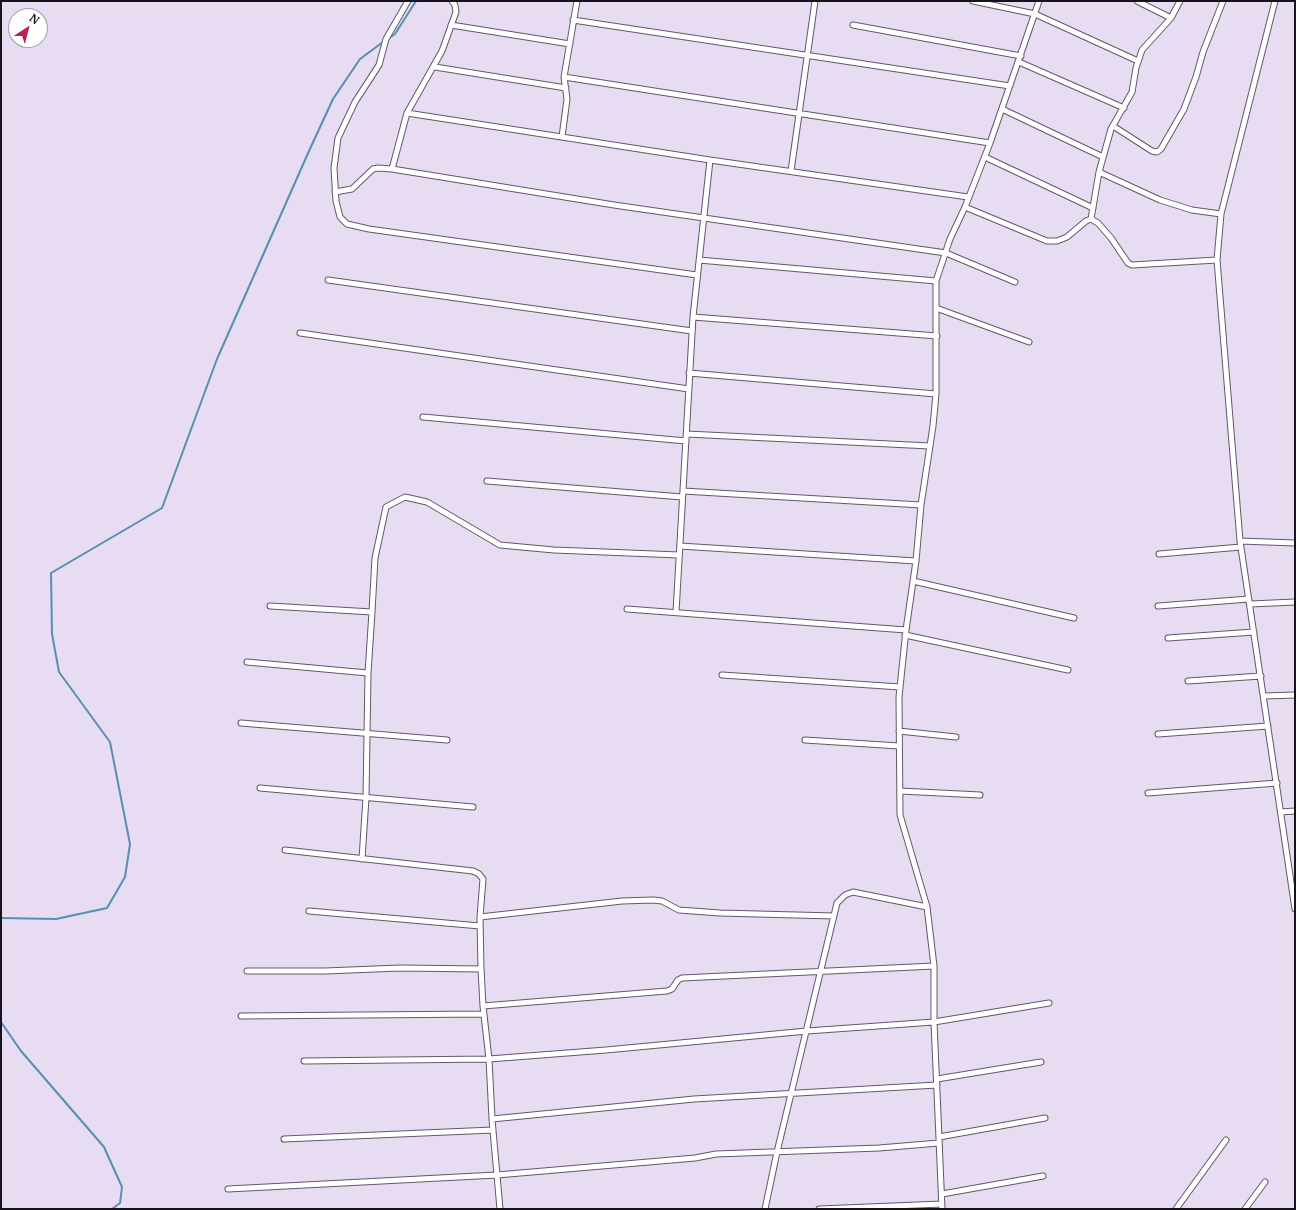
<!DOCTYPE html>
<html>
<head>
<meta charset="utf-8">
<style>
	body { margin:0 }
	#map { position:relative; width:1296px; height:1210px; overflow:hidden; background:#e7dcf1; font-family:Merriweather,serif }
	canvas { display:block }
	.frame { position:absolute; inset:0; border:2px solid #17131b; pointer-events:none }
	.north { position:absolute; left:8px; top:8px; width:40px; height:40px; box-sizing:border-box; background:#fff; border:1px solid #a2a1a4; border-radius:50%; rotate:36deg; font-size:11px; font-weight:700; line-height:16px; text-align:center; color:#17131b }
	.north::after { content:''; display:block; margin:auto; width:14px; height:18px; background:#b52552; clip-path:polygon(50% 0,100% 100%,50% 72%,0 100%) }
</style>
</head>
<body>
<div id="map">
<canvas width="1296" height="1210"></canvas>
<div class="frame"></div>
<div class="north">N</div>
</div>
<script>
const ctx = document.querySelector('canvas').getContext('2d');
ctx.lineJoin = 'round';
const poly = rows => new Path2D(rows.map(r => 'M' + r).join(''));
function trace(path, color, width, dash) { ctx.strokeStyle = color; ctx.lineWidth = width; ctx.lineCap = dash ? 'butt' : 'round'; ctx.setLineDash(dash || []); ctx.stroke(path); }
trace(poly([
	[389,38,395,34,416,1],
	[1,918,56,919,107,908,125,877,130,844,110,742,59,672,52,634,51,573,162,508,217,359,309,151,333,99,360,59,383,42],
	[1,1022,21,1051,104,1147,122,1187,120,1203,112,1209]
]), '#5590b1', 2);
const street = poly([
	[408,1,386,39,379,65,355,102,338,138,334,168,336,201,340,217,347,224,369,229,697,275],
	[973,1,1035,14,1138,61],
	[1137,1,1171,18],
	[1275,1,1221,214,1217,260,1240,541,1295,909],
	[573,20,1010,86],
	[451,25,570,44],
	[853,25,1021,56],
	[1019,62,1124,108],
	[435,67,566,88],
	[564,77,990,143],
	[1002,109,1103,157],
	[407,113,710,160,968,197],
	[1113,126,1152,151,1157,152,1161,149,1184,109,1196,77,1203,52,1223,1],
	[562,137,567,99,564,77,577,1],
	[985,157,1093,208],
	[392,169,407,113,442,51,456,12,455,5,452,1],
	[791,171,815,1],
	[1099,172,1160,200,1192,210,1221,214],
	[335,192,352,189,373,169,378,168,392,169,614,205,946,253,1015,282],
	[965,207,1047,241,1057,241,1067,237,1086,221,1091,219,1098,223,1111,238,1128,263,1132,265,1217,260],
	[1091,219,1099,172,1111,129,1132,92,1136,68,1142,50,1171,18,1180,1],
	[699,260,936,281],
	[328,280,692,331],
	[936,308,1029,342],
	[693,317,937,336],
	[300,333,689,389],
	[689,373,936,394],
	[423,417,686,441],
	[687,434,930,446],
	[487,481,682,497],
	[683,491,921,505],
	[1240,541,1295,543],
	[680,546,916,561],
	[1159,554,1241,547],
	[913,581,1074,618],
	[1250,604,1295,602],
	[270,606,372,612],
	[1158,606,1249,599],
	[627,609,906,630],
	[676,612,693,317,710,160],
	[905,635,1068,670],
	[1168,638,1254,632],
	[247,662,368,673],
	[722,675,900,687],
	[1188,681,1261,676],
	[1264,696,1295,695],
	[241,723,447,740],
	[899,731,956,737],
	[1158,734,1268,726],
	[805,740,899,746],
	[260,788,473,807],
	[900,791,980,795],
	[1148,793,1277,783],
	[1281,812,1295,811],
	[285,850,473,871,479,874,483,879,480,917,481,969,483,1006,489,1059,492,1119,500,1209],
	[362,859,366,798,368,673,372,612,375,558,386,507,405,497,427,502,500,545,554,550,679,555],
	[309,911,480,926],
	[480,917,622,901,653,900,662,901,679,910,720,913,834,916],
	[247,971,325,971,400,968,481,969],
	[483,1006,667,991,672,989,678,980,682,978,934,966],
	[241,1016,484,1014],
	[304,1061,489,1059,606,1050,807,1031,934,1022,1049,1003],
	[937,1079,1041,1062],
	[492,1119,694,1099,937,1085],
	[939,1137,1045,1118],
	[284,1139,493,1130],
	[228,1189,497,1175,695,1158,716,1154,879,1148,939,1143],
	[942,1194,1043,1176],
	[765,1209,777,1152,837,903,845,895,853,892,927,907],
	[819,1209,942,1204],
	[942,1209,934,1022,934,966,927,907,900,815,899,697,906,630,916,561,921,505,933,426,936,394,936,281,950,239,965,207,990,143,1039,1],
	[1176,1209,1226,1140],
	[1245,1209,1265,1182]
]);
trace(street, '#62586a', 7);
trace(street, '#fff', 5);
</script>
</body>
</html>
